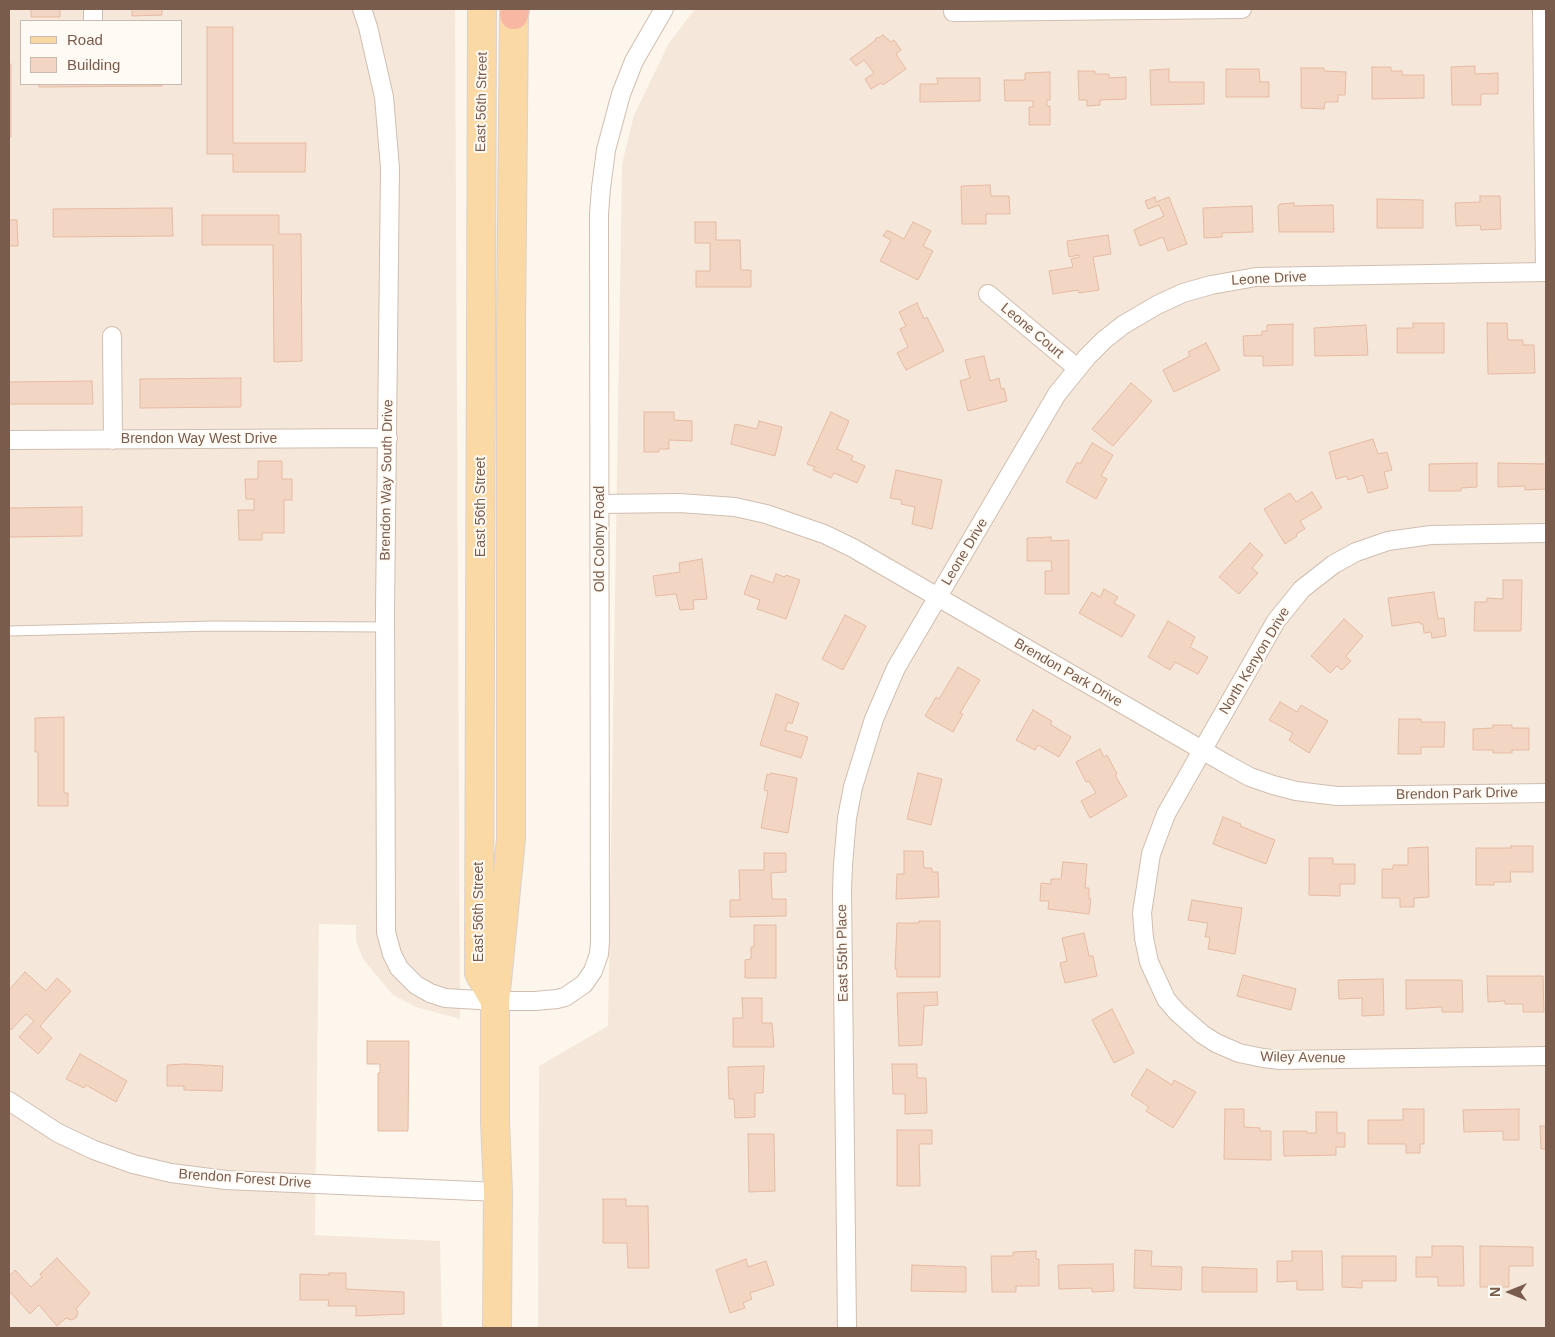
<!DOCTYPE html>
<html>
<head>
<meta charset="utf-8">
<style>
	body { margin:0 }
	#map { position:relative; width:1555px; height:1337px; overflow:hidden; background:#fdf6ec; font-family:Arial,sans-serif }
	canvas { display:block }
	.frame { position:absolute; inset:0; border:10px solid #7a5c4d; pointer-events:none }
	.legend { position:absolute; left:20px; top:20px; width:162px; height:65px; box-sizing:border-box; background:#fffaf3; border:1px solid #cabbb1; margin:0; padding:6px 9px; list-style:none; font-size:15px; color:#7a5c4d }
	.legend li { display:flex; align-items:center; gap:10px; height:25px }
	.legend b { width:25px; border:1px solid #cabbb1 }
	.north { position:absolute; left:1485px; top:1267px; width:50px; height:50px; -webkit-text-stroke:4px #fffaf3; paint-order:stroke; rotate:270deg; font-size:14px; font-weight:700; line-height:20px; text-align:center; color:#7a5c4d }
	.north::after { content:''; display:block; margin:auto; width:18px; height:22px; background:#7a5c4d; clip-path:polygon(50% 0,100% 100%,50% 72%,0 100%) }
</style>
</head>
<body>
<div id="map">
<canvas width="1555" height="1337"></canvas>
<div class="frame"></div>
<ul class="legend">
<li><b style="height:6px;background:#fbd9a5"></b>Road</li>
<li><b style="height:14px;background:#f3d5c3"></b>Building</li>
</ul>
<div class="north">N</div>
</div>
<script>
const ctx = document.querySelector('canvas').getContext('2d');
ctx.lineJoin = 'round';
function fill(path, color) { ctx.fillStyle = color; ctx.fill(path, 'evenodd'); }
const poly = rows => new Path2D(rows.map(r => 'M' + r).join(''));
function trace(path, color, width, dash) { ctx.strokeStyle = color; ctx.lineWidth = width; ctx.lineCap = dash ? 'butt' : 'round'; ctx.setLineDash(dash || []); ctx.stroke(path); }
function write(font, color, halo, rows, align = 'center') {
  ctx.font = font + ' Arial,sans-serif'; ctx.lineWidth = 4; ctx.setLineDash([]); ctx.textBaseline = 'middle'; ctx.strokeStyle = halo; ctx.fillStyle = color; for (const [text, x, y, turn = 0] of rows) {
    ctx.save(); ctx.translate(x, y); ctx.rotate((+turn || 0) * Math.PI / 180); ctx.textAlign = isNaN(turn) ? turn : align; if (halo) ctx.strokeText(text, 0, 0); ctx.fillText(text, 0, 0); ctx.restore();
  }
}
fill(poly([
	[9,9,455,9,460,1019,416,1007,393,995,363,959,356,941,356,925,319,924,315,1235,440,1241,442,1328,9,1328],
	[21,21,181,21,181,84,21,84],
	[695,9,1546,9,1546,1328,538,1328,539,1066,608,1026,622,164,634,115,669,43]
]), '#f5e8da');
const building = poly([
	[31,9,60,9,60,17,31,17,31,9],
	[132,9,162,9,162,15,132,16,132,9],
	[207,27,233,27,233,143,306,143,305,172,233,172,233,154,207,154,207,27],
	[883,35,891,42,894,40,901,50,896,54,906,69,883,85,881,83,871,89,865,79,874,73,864,60,856,66,850,59,876,40,875,39,878,37,879,38,883,35],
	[9,64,11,64,11,137,9,137,9,64],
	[1475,66,1475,74,1498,73,1498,94,1481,94,1481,105,1452,105,1451,67,1475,66],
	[1372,67,1391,67,1391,71,1402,71,1402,75,1424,75,1424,98,1372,99,1372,67],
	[1301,68,1324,68,1324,71,1346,72,1345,95,1338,95,1338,102,1325,102,1324,109,1301,108,1301,68],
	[1169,69,1169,82,1204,82,1204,104,1151,105,1150,70,1169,69],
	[1226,69,1259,69,1260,82,1269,82,1269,97,1226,97,1226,69],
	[1078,71,1095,71,1095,74,1109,74,1109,78,1126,77,1126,99,1100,100,1100,105,1087,106,1087,100,1079,100,1078,71],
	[1050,72,1050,100,1047,100,1047,106,1050,106,1050,125,1029,125,1029,107,1033,107,1033,101,1005,101,1004,80,1025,80,1025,73,1050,72],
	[937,78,980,78,980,101,920,102,920,84,938,84,937,78],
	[39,84,162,84,162,86,39,87,39,84],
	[990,185,991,196,1009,196,1010,214,986,214,986,224,962,224,961,186,990,185],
	[1480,196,1500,196,1501,229,1481,230,1480,225,1456,226,1455,203,1480,202,1480,196],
	[1155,197,1156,202,1169,197,1187,244,1168,251,1163,237,1140,246,1134,230,1164,216,1159,205,1148,209,1145,201,1155,197],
	[1377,199,1423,200,1423,228,1377,228,1377,199],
	[1294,203,1294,206,1333,205,1334,232,1279,232,1278,206,1280,204,1294,203],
	[1252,206,1253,232,1222,233,1222,237,1204,238,1203,208,1252,206],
	[172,208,173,236,53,237,53,209,172,208],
	[202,215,279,215,279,234,301,234,302,361,274,362,273,245,202,245,202,215],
	[9,220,17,220,18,246,9,246,9,220],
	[695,222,716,222,716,240,740,240,741,270,751,270,751,287,696,287,696,271,710,271,710,243,695,243,695,222],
	[913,222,931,231,923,246,933,251,918,280,880,261,891,240,883,236,887,230,904,239,913,222],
	[1108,235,1111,254,1093,257,1099,290,1079,293,1078,290,1053,294,1049,271,1073,267,1071,259,1080,257,1079,255,1069,257,1067,241,1108,235],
	[917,303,924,319,927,317,944,351,906,370,897,353,908,347,900,329,906,326,899,312,917,303],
	[1413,323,1444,323,1444,353,1397,353,1397,328,1413,328,1413,323],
	[1487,323,1507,323,1508,340,1523,340,1523,345,1534,345,1535,373,1488,374,1487,323],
	[1293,324,1293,365,1263,366,1263,356,1244,356,1243,336,1262,335,1262,331,1267,331,1267,325,1293,324],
	[1366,325,1368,355,1315,356,1314,328,1366,325],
	[1206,343,1220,370,1174,392,1163,370,1190,356,1188,352,1206,343],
	[984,356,990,381,999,378,1001,389,1004,388,1007,401,968,411,960,381,970,378,965,360,984,356],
	[241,378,241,407,140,408,140,379,241,378],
	[92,381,93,404,9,404,9,382,92,381],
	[1131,383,1152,401,1113,446,1092,429,1131,383],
	[644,412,674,412,674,420,692,421,692,441,669,440,669,449,659,449,659,452,644,452,644,412],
	[831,412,849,421,837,449,853,456,851,460,865,466,857,483,834,473,831,478,813,470,815,467,807,464,831,412],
	[759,421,782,427,775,456,731,444,735,424,757,429,759,421],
	[1373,439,1378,454,1387,452,1392,470,1384,472,1388,488,1368,493,1363,475,1348,480,1347,476,1336,479,1329,452,1373,439],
	[1092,443,1113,455,1101,476,1107,479,1096,499,1066,482,1077,462,1080,464,1092,443],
	[258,461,282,461,282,479,292,479,292,500,284,500,284,533,262,533,262,540,239,540,238,510,254,510,254,499,246,499,245,479,258,479,258,461],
	[1477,463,1477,487,1461,488,1461,491,1429,491,1429,464,1477,463],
	[1498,463,1546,464,1546,489,1525,490,1525,486,1498,487,1498,463],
	[896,470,942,480,932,529,912,524,915,507,901,504,902,500,890,498,896,470],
	[1312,492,1322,508,1300,521,1305,529,1296,534,1297,536,1285,544,1264,509,1290,493,1296,502,1312,492],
	[82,507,82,536,9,537,9,508,82,507],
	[1051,537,1051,541,1069,540,1069,594,1045,594,1045,571,1052,571,1051,561,1027,561,1027,538,1051,537],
	[1250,543,1263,555,1252,568,1258,573,1239,594,1219,577,1250,543],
	[702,559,707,599,693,600,694,609,680,610,676,594,656,596,653,576,680,572,679,563,702,559],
	[776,574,785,577,786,575,800,580,786,619,757,609,760,600,744,594,751,575,773,583,776,574],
	[1503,580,1522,580,1521,631,1474,631,1475,602,1487,602,1487,598,1503,599,1503,580],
	[1104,589,1118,597,1114,603,1135,615,1122,637,1079,613,1092,592,1100,597,1104,589],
	[1434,592,1438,619,1444,618,1446,636,1432,638,1431,632,1424,633,1423,624,1420,624,1420,622,1392,626,1388,598,1434,592],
	[845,615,866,626,843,670,822,659,845,615],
	[1344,619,1363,636,1346,656,1351,661,1342,670,1337,666,1330,673,1311,656,1344,619],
	[1168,621,1195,637,1190,647,1208,657,1198,674,1175,662,1170,670,1148,657,1168,621],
	[958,667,980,680,960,713,963,714,953,732,925,716,936,697,939,699,958,667],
	[776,694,799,703,792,724,788,722,785,730,808,737,801,758,760,745,776,694],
	[1280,702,1297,712,1301,705,1328,721,1309,753,1289,740,1293,733,1269,720,1280,702],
	[1033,710,1052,721,1050,724,1071,737,1059,757,1038,745,1035,750,1016,740,1033,710],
	[64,717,64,793,68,793,68,806,38,806,38,752,35,752,35,718,64,717],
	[1399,719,1421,719,1421,722,1445,722,1444,747,1421,747,1421,754,1398,754,1399,719],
	[1493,725,1512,725,1512,728,1529,728,1529,750,1512,750,1512,753,1493,753,1493,750,1473,750,1473,729,1493,728,1493,725],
	[1100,749,1104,757,1107,755,1117,774,1115,775,1127,796,1090,818,1081,801,1096,793,1089,781,1086,782,1076,762,1100,749],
	[771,773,797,778,788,833,761,828,768,791,764,790,767,774,770,775,771,773],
	[918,773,942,779,931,825,907,819,918,773],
	[1223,817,1241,824,1240,826,1275,840,1266,864,1213,844,1223,817],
	[1511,846,1533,846,1533,872,1510,872,1511,882,1494,882,1494,885,1476,885,1476,848,1511,848,1511,846],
	[1428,847,1429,897,1414,898,1414,907,1400,907,1400,898,1382,898,1382,869,1393,869,1393,865,1408,865,1408,848,1428,847],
	[904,851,923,851,924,868,932,868,932,872,938,872,939,897,896,899,897,874,904,874,904,851],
	[764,853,786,853,786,872,771,873,772,899,786,899,786,916,730,917,730,900,740,900,739,870,764,870,764,853],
	[1309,858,1333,858,1333,864,1355,864,1355,884,1340,884,1340,896,1309,895,1309,858],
	[1063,862,1087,864,1085,888,1089,888,1089,899,1091,899,1089,914,1048,909,1049,901,1040,901,1041,883,1051,884,1051,879,1061,879,1063,862],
	[1192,900,1242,908,1235,954,1208,949,1210,937,1205,937,1208,923,1188,920,1192,900],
	[919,921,940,921,940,977,897,977,897,969,895,969,897,923,919,923,919,921],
	[754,925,776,925,776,978,745,978,745,960,751,959,751,947,754,947,754,925],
	[1084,933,1089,956,1093,956,1097,976,1065,983,1060,963,1067,961,1062,938,1084,933],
	[25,972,46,991,57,978,71,991,40,1026,52,1038,38,1054,19,1037,34,1021,26,1014,11,1030,9,1028,9,990,25,972],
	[1243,975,1296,989,1291,1010,1237,996,1243,975],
	[1487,976,1543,976,1544,1012,1523,1012,1523,1004,1505,1004,1505,1001,1488,1002,1487,976],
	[1383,979,1384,1015,1362,1016,1362,998,1339,999,1338,980,1383,979],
	[1406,980,1462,980,1463,1012,1442,1012,1442,1007,1406,1009,1406,980],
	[937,992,938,1005,924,1006,922,1045,899,1046,897,993,937,992],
	[742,998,762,998,762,1023,772,1023,774,1047,733,1047,733,1018,743,1018,742,998],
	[1112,1009,1134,1053,1114,1063,1092,1020,1112,1009],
	[367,1041,409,1041,408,1131,378,1131,378,1073,380,1073,380,1064,367,1064,367,1041],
	[80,1054,127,1081,116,1102,86,1085,84,1088,66,1079,80,1054],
	[185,1064,223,1066,222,1091,184,1090,184,1086,167,1086,167,1065,185,1064],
	[892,1064,917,1064,917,1078,926,1078,927,1113,905,1114,905,1094,893,1094,892,1064],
	[764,1066,763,1093,755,1093,755,1117,735,1118,734,1099,729,1099,728,1067,764,1066],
	[1147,1069,1172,1085,1174,1080,1196,1092,1173,1128,1146,1111,1149,1107,1131,1095,1147,1069],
	[1225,1109,1244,1109,1244,1127,1260,1128,1260,1131,1271,1131,1271,1160,1224,1159,1225,1109],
	[1403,1109,1424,1109,1424,1144,1420,1144,1420,1153,1406,1153,1406,1144,1368,1144,1368,1120,1403,1120,1403,1109],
	[1519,1109,1519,1140,1503,1140,1503,1131,1464,1132,1463,1110,1519,1109],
	[1316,1112,1337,1112,1337,1133,1345,1133,1345,1147,1336,1147,1336,1155,1284,1156,1283,1131,1307,1131,1307,1133,1316,1133,1316,1112],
	[1540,1126,1546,1126,1546,1149,1541,1149,1540,1126],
	[897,1130,932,1130,932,1144,919,1144,920,1186,897,1186,897,1130],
	[748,1134,774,1134,775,1191,749,1192,748,1134],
	[603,1199,626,1199,626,1206,648,1206,649,1268,628,1268,627,1243,603,1243,603,1199],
	[1432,1246,1463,1246,1464,1286,1438,1286,1438,1277,1416,1277,1416,1257,1432,1257,1432,1246],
	[1480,1246,1533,1247,1533,1266,1509,1266,1509,1287,1480,1287,1480,1246],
	[1135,1250,1152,1251,1151,1266,1182,1267,1181,1290,1134,1288,1135,1250],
	[1036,1251,1036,1259,1039,1259,1039,1286,1016,1286,1016,1292,992,1292,991,1256,1013,1256,1013,1252,1036,1251],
	[1292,1251,1322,1251,1323,1290,1297,1290,1297,1281,1277,1282,1277,1261,1292,1261,1292,1251],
	[1342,1256,1396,1256,1396,1281,1362,1281,1362,1288,1342,1287,1342,1256],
	[57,1258,90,1293,76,1309,78,1313,76,1318,71,1320,66,1318,57,1326,39,1305,30,1314,9,1291,9,1276,15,1270,31,1287,42,1277,40,1274,57,1258],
	[746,1259,748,1267,766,1261,774,1285,750,1293,752,1299,743,1303,745,1308,730,1313,716,1270,746,1259],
	[1113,1264,1114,1291,1092,1292,1092,1288,1059,1289,1058,1265,1113,1264],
	[912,1265,966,1267,966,1292,911,1291,912,1265],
	[1202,1267,1257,1269,1257,1292,1202,1292,1202,1267],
	[329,1273,346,1273,346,1289,404,1292,404,1314,356,1316,356,1306,328,1306,329,1300,300,1300,300,1274,329,1275,329,1273]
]);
fill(building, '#f3d5c3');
trace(building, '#e6bba3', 1);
const lane = poly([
	[9,631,213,626,385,627]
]);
const street = poly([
	[93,9,93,21],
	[362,9,368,27,384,97,390,168,385,611,386,932,392,954,399,968,416,985,430,993,445,998,495,1001,535,1001,557,999,565,997,584,984,593,971,599,954,600,941,599,214,601,188,606,150,621,94,634,61,664,9],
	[1542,9,1545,272],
	[953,12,1242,9],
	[988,294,1077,368],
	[112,336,113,440],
	[9,440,388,438],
	[600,504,679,503,735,507,766,514,824,534,853,548,1228,765,1250,777,1273,785,1296,791,1337,796,1546,793],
	[1546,533,1431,535,1388,541,1356,552,1334,564,1302,589,1276,621,1166,814,1151,854,1142,913,1144,938,1149,962,1166,999,1177,1012,1202,1034,1216,1043,1239,1053,1263,1058,1280,1060,1546,1056],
	[9,1101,58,1133,94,1150,133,1164,171,1173,226,1180,498,1192],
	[847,1328,842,889,843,865,847,818,853,787,874,719,896,668,1057,394,1087,357,1104,340,1123,325,1157,305,1183,293,1211,285,1256,277,1546,272]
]);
const primary = poly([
	[482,9,479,973,495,1001],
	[497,1328,498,1192,495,1122,495,1001,511,839,511,330,514,9]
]);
const highway = poly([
	[514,15,515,9]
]);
trace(lane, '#d1beb0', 11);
trace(street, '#d1beb0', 20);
trace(primary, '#dad1cd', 30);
trace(highway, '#dad1cd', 30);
trace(lane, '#fff', 9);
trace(street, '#fff', 18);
trace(primary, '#fbd9a5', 28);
trace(highway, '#f7b7a3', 28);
write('14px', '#7a5c4d', '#fffaf3', [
	["East 56th Street",482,102,-89],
	["Leone Drive",1269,279,-3],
	["Leone Court",1032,331,40],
	["Brendon Way West Drive",199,439],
	["Brendon Way South Drive",387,480,-89],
	["East 56th Street",481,507,-90],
	["Old Colony Road",600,539,-90],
	["Leone Drive",965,552,-59],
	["North Kenyon Drive",1255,661,-59],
	["Brendon Park Drive",1068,673,30],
	["Brendon Park Drive",1457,794,-1],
	["East 56th Street",479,912,-90],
	["East 55th Place",843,953,-91],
	["Wiley Avenue",1303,1058,1],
	["Brendon Forest Drive",245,1179,4]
]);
</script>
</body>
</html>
